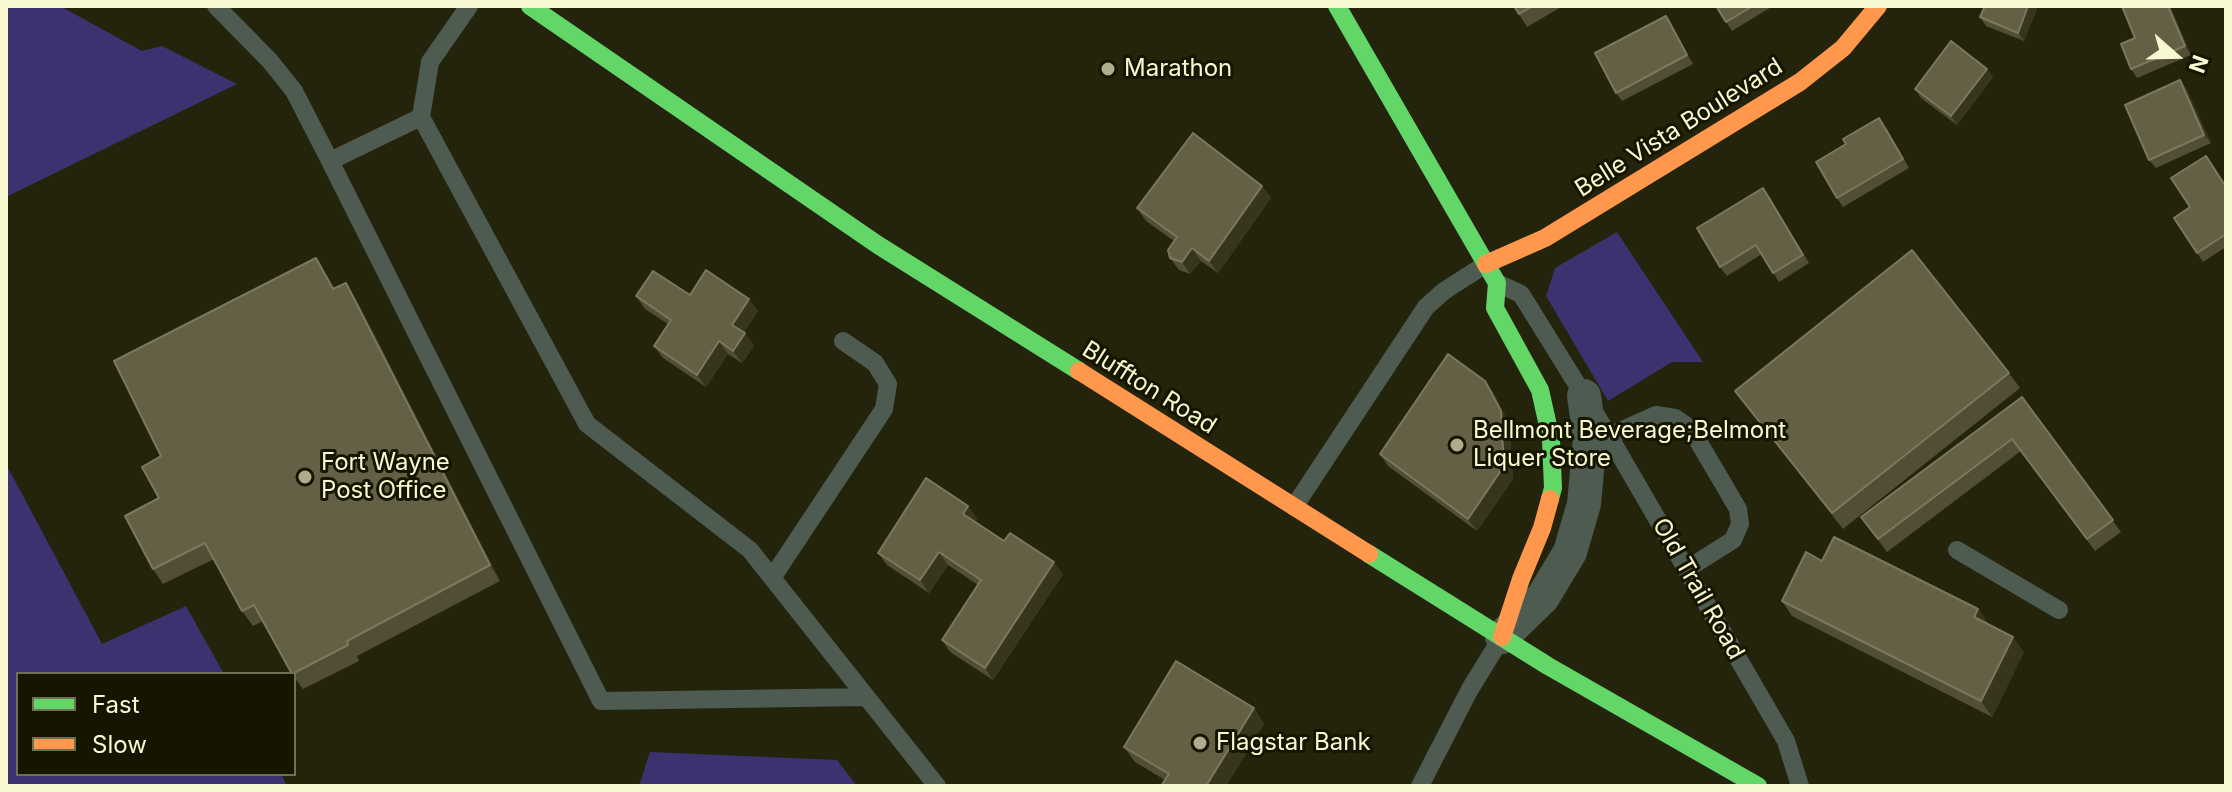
<!DOCTYPE html>
<html>
<head>
<meta charset="utf-8">
<style>
	body { margin:0 }
	#map { position:relative; width:2232px; height:792px; overflow:hidden; background:#24230c; font-family:Inter,sans-serif }
	canvas { display:block }
	.frame { position:absolute; inset:0; border:8px solid #f8f8d1; pointer-events:none }
	.legend { position:absolute; left:16px; top:672px; width:280px; height:104px; box-sizing:border-box; background:#161500; border:2px solid #707054; margin:0; padding:10px 14px; list-style:none; font-size:24px; color:#f8f8d1 }
	.legend li { display:flex; align-items:center; gap:16px; height:40px }
	.legend b { width:40px; border:2px solid #707054 }
	.north { position:absolute; left:2136px; top:16px; width:80px; height:80px; -webkit-text-stroke:6px #161500; paint-order:stroke; rotate:110deg; font-size:22px; font-weight:700; line-height:32px; text-align:center; color:#f8f8d1 }
	.north::after { content:''; display:block; margin:auto; width:28px; height:36px; background:#f8f8d1; clip-path:polygon(50% 0,100% 100%,50% 72%,0 100%) }
</style>
</head>
<body>
<div id="map">
<canvas width="2232" height="792"></canvas>
<div class="frame"></div>
<ul class="legend">
<li><b style="height:10px;background:#63d668"></b>Fast</li>
<li><b style="height:10px;background:#ff974d"></b>Slow</li>
</ul>
<div class="north">N</div>
</div>
<script>
const ctx = document.querySelector('canvas').getContext('2d');
ctx.lineJoin = 'round';
function fill(path, color) { ctx.fillStyle = color; ctx.fill(path, 'evenodd'); }
const poly = rows => new Path2D(rows.map(r => 'M' + r).join(''));
function trace(path, color, width, dash) { ctx.strokeStyle = color; ctx.lineWidth = width; ctx.lineCap = dash ? 'butt' : 'round'; ctx.setLineDash(dash || []); ctx.stroke(path); }
function write(font, color, halo, rows, align = 'center') {
  ctx.font = font + ' Inter,sans-serif'; ctx.lineWidth = 6; ctx.setLineDash([]); ctx.textBaseline = 'middle'; ctx.strokeStyle = halo; ctx.fillStyle = color; for (const [text, x, y, turn = 0] of rows) {
    ctx.save(); ctx.translate(x, y); ctx.rotate((+turn || 0) * Math.PI / 180); ctx.textAlign = isNaN(turn) ? turn : align; if (halo) ctx.strokeText(text, 0, 0); ctx.fillText(text, 0, 0); ctx.restore();
  }
}
fill(poly([
	[6,6,60,6,142,51,162,46,237,84,6,197],
	[1617,232,1703,362,1672,362,1608,401,1546,296,1555,268],
	[6,464,102,644,186,606,224,674,18,674,18,774,281,774,287,786,6,786],
	[650,752,837,760,857,786,639,786]
]), '#3c326f');
trace(poly([
	[216,6,270,61,294,91,330,161,421,117,430,62,469,6],
	[421,117,587,424,750,550,937,786],
	[330,161,601,701,865,697],
	[1497,283,1521,294,1609,436,1786,741,1800,786],
	[1609,436,1656,415,1675,418,1691,429,1738,509,1740,524,1733,540,1687,569],
	[1294,507,1426,307,1444,291,1486,264],
	[1957,550,2059,610],
	[772,578,884,409,888,384,875,363,843,341],
	[1420,786,1470,689,1502,637]
]), '#4e5b51', 18);
trace(poly([
	[1502,637,1543,597,1570,552,1584,504,1590,438,1584,396]
]), '#4e5b51', 34);
trace(poly([
	[530,6,878,245,1079,371],
	[1337,6,1497,283,1495,308,1540,390,1551,439,1553,488,1550,499],
	[1369,554,1548,666,1758,786]
]), '#63d668', 18);
trace(poly([
	[1486,264,1545,238,1800,82,1843,48,1878,6],
	[1079,371,1369,554],
	[1502,637,1521,579,1542,528,1550,499]
]), '#ff974d', 18);
fill(poly([
	[1514,6,1563,6,1527,27],
	[1716,6,1773,6,1732,31],
	[2038,6,2024,41,1986,26,1980,17],
	[2122,6,2170,6,2191,55,2137,78,2131,69,2135,38],
	[1666,16,1672,25,1693,64,1622,101,1616,93],
	[1987,69,1993,77,1957,125,1921,98,1915,89],
	[2180,80,2186,88,2211,143,2156,168,2149,160],
	[1886,127,1909,168,1843,207,1837,198],
	[1262,186,1271,198,1218,273,1201,261,1190,274,1179,270,1170,258,1174,241,1146,221,1137,208],
	[2226,187,2226,247,2203,262,2174,218],
	[1769,196,1809,263,1779,282,1762,254,1727,276,1720,267],
	[316,258,335,289,356,299,500,581,357,656,359,661,303,689,294,677,294,674,292,674,263,621,253,626,242,611,214,559,163,584,153,569,159,498],
	[690,295,758,311,744,332,754,346,742,363,728,354,706,387,663,358,654,346,668,324,645,309,636,296],
	[2009,373,2020,388,1843,529,1746,406,1735,391],
	[1485,381,1494,394,1509,424,1513,479,1477,531,1388,466,1380,454],
	[2022,397,2121,532,2095,551,2021,451,1887,552,1861,517],
	[968,506,977,519,975,522,1004,541,1063,574,993,680,950,652,942,640,978,585,948,565,929,593,887,565,878,553],
	[1822,561,1978,609,1989,625,2024,652,1992,717,1792,616,1782,601],
	[1254,708,1264,724,1226,786,1161,786,1165,780,1135,762,1124,747]
]), '#524e36');
fill(poly([
	[2028,6,2038,6,2024,41,2018,33],
	[2168,6,2170,6,2191,55,2185,46],
	[1666,16,1672,25,1693,64,1687,55],
	[1987,69,1993,77,1957,125,1951,116],
	[2180,80,2186,88,2211,143,2204,135],
	[1262,186,1271,198,1218,273,1209,261],
	[1192,248,1201,261,1190,274,1182,262],
	[316,258,326,274,344,305,333,289],
	[346,283,356,299,500,581,490,565],
	[749,299,758,311,741,337,732,325],
	[745,333,754,346,742,363,733,351],
	[719,341,728,354,706,387,697,375],
	[1485,381,1494,394,1509,424,1513,479,1477,531,1468,519],
	[968,506,977,519,972,527,963,514],
	[939,552,948,565,929,593,920,580],
	[1054,562,1063,574,993,680,985,668],
	[1978,609,1989,625,1974,617],
	[2013,637,2024,652,1992,717,1981,701],
	[1254,708,1264,724,1226,786,1206,786]
]), '#38351e');
const building = poly([
	[1514,6,1533,6,1519,14,1514,6],
	[1716,6,1753,6,1726,22,1716,6],
	[1985,6,2028,6,2018,33,1980,17,1985,6],
	[2122,6,2168,6,2185,46,2131,69,2121,44,2135,38,2122,6],
	[1666,16,1687,55,1616,93,1595,53,1666,16],
	[1951,41,1987,69,1951,116,1915,89,1951,41],
	[2180,80,2204,135,2149,160,2125,105,2180,80],
	[1879,118,1903,159,1837,198,1816,162,1846,144,1843,139,1879,118],
	[1193,133,1262,186,1209,261,1192,248,1182,262,1170,258,1168,250,1177,237,1137,208,1193,133],
	[2206,156,2226,187,2226,234,2197,253,2174,218,2190,207,2171,178,2206,156],
	[1763,188,1803,255,1773,273,1756,245,1720,267,1697,228,1763,188],
	[1912,250,2009,373,1832,513,1735,391,1912,250],
	[316,258,333,289,346,283,490,565,347,641,348,645,292,674,254,605,242,611,205,543,153,569,125,516,159,498,142,467,161,456,114,361,316,258],
	[706,270,749,299,732,325,745,333,733,351,719,341,697,375,654,346,671,320,636,296,653,271,690,295,706,270],
	[1448,354,1485,381,1501,411,1504,466,1468,519,1380,454,1448,354],
	[2022,397,2113,520,2087,539,2012,439,1878,539,1861,517,2022,397],
	[926,478,968,506,963,514,1004,541,1010,533,1054,562,985,668,942,640,981,580,939,552,920,580,878,553,926,478],
	[1834,537,1978,609,1974,617,2013,637,1981,701,1782,601,1806,552,1822,561,1834,537],
	[1176,661,1254,708,1206,786,1161,786,1169,774,1124,747,1176,661]
]);
fill(building, '#636046');
trace(building, '#7b785c', 2);
for (const [x, y, r, color] of [
	[1108,69,8,"#aead8c"],
	[1457,445,8,"#aead8c"],
	[305,477,8,"#aead8c"],
	[1200,743,8,"#aead8c"]
]) { const dot = new Path2D(); dot.arc(x, y, r, 0, 2 * Math.PI); ctx.fillStyle = color; ctx.fill(dot); trace(dot, '#161500', 3); }
write('24px', '#f8f8d1', '#161500', [
	["Marathon",1124,69],
	["Bellmont Beverage;Belmont",1473,431],
	["Liquer Store",1473,459],
	["Fort Wayne",321,463],
	["Post Office",321,491],
	["Flagstar Bank",1216,743]
], 'left');
write('24px', '#f8f8d1', '#161500', [
	["Belle Vista Boulevard",1679,128,-32],
	["Bluffton Road",1149,388,32],
	["Old Trail Road",1698,589,60]
]);
</script>
</body>
</html>
